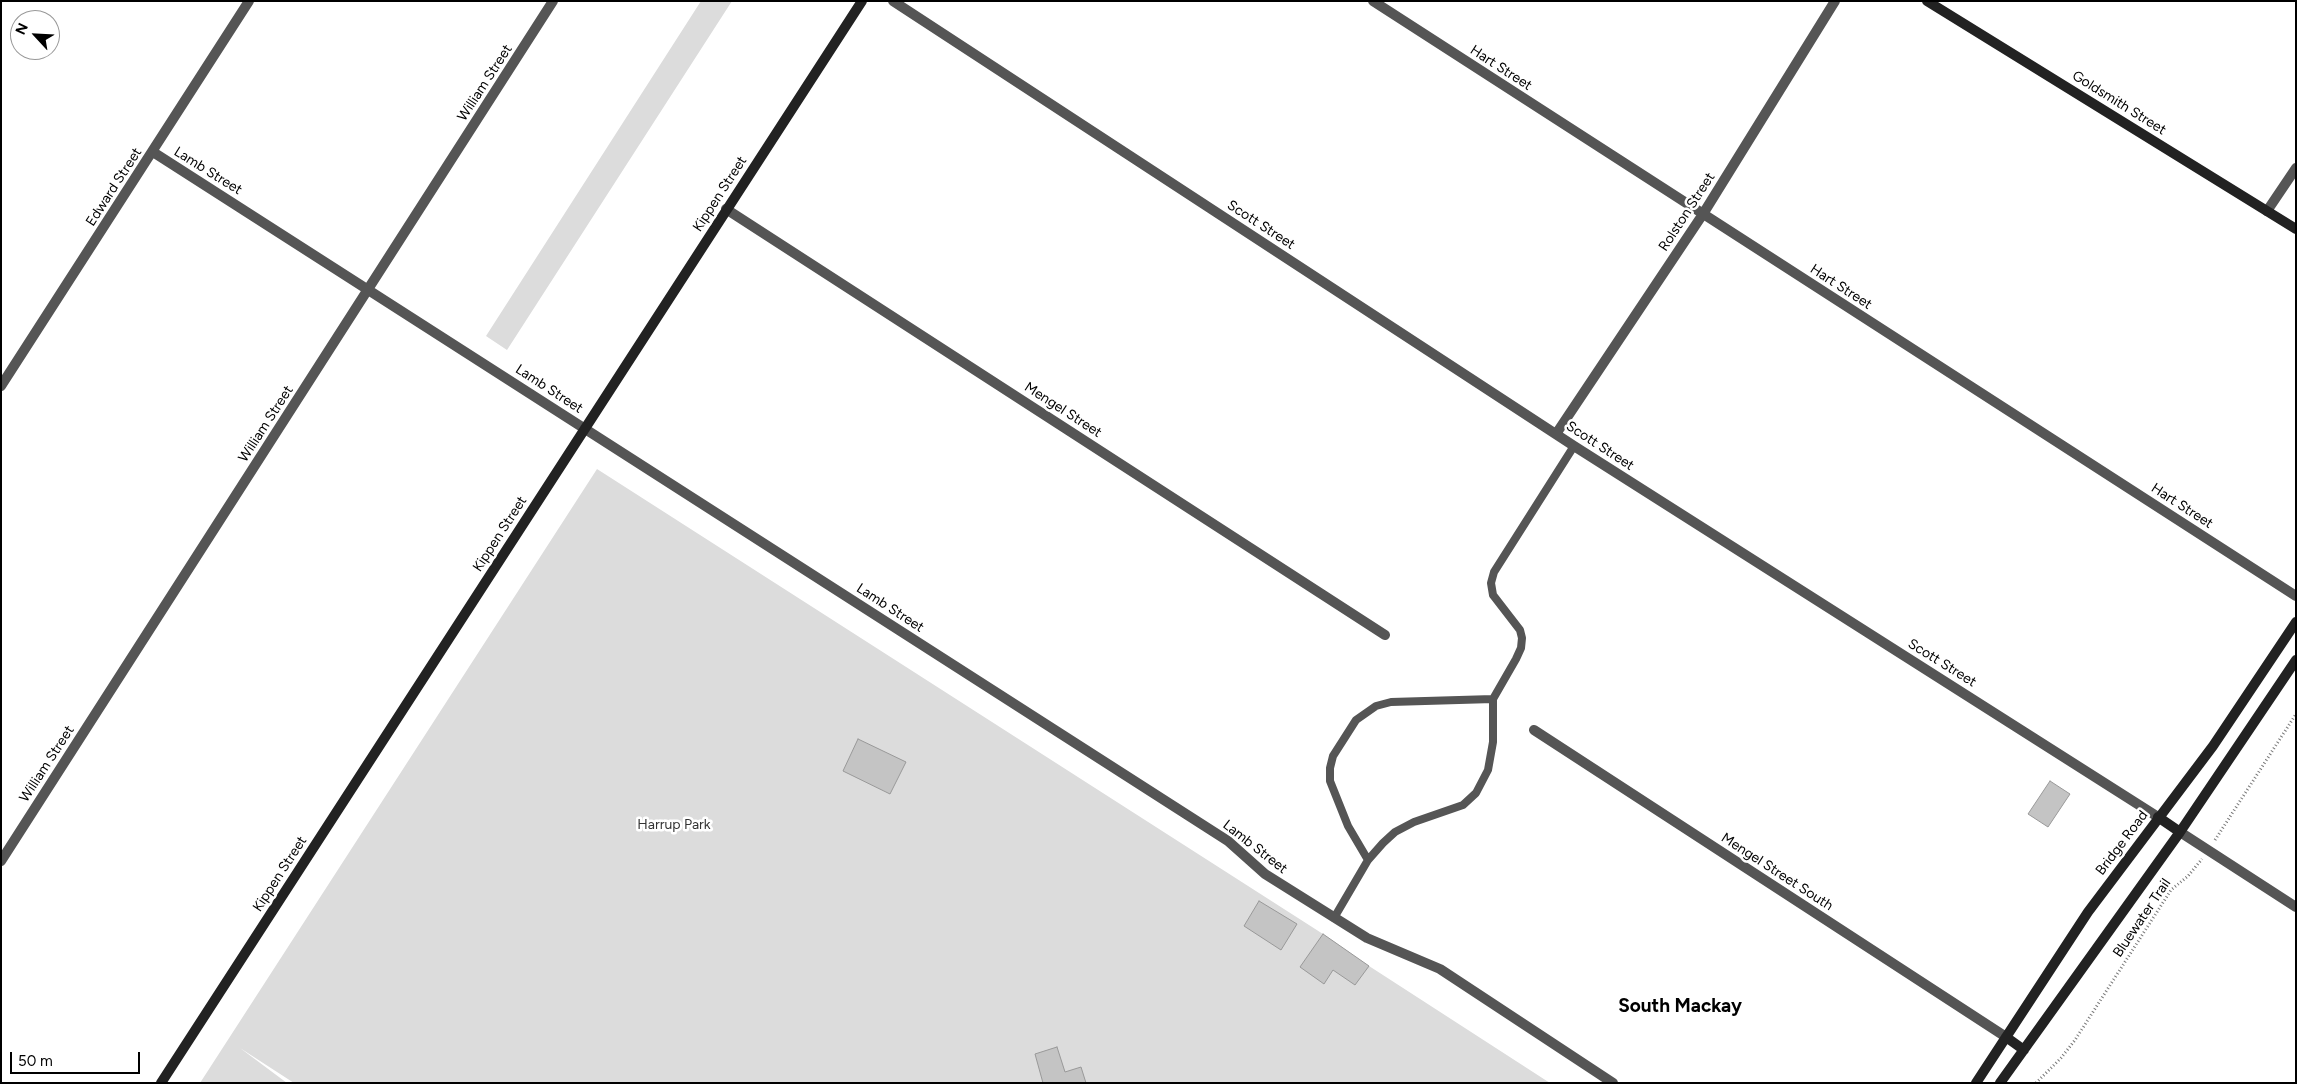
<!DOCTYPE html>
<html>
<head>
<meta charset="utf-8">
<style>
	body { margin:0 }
	#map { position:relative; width:2297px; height:1084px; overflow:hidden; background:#fff; font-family:Figtree,sans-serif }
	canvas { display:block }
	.frame { position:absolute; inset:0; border:2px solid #000; pointer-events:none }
	.north { position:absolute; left:10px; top:10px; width:50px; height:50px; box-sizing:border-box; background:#fff; border:1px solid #999; border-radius:50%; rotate:295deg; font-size:14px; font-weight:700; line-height:20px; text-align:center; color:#000 }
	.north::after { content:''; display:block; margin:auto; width:18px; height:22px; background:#000; clip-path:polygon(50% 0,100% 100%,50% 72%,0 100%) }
	.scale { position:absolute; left:10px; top:1052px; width:130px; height:22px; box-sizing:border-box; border:2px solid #000; border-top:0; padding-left:6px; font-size:15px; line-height:18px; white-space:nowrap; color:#000; -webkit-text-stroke:4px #fff; paint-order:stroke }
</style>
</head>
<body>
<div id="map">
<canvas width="2297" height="1084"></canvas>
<div class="frame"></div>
<div class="north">N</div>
<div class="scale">50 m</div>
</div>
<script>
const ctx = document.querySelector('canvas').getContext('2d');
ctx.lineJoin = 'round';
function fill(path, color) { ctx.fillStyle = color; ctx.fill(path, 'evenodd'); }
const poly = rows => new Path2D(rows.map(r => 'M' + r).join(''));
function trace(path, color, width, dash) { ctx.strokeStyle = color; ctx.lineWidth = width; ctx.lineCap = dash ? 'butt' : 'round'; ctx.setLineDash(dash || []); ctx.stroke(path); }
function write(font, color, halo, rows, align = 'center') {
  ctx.font = font + ' Figtree,sans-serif'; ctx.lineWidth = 5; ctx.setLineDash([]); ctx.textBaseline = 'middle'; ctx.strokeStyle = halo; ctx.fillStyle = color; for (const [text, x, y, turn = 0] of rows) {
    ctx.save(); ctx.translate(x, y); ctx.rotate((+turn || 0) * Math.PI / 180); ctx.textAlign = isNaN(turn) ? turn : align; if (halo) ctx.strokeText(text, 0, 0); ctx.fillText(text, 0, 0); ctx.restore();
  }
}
fill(poly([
	[701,1,732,1,507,350,486,336],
	[597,469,1323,934,1369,966,1550,1083,294,1083,240,1048,287,1083,200,1083]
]), '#dcdcdc');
const building = poly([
	[858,739,906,762,890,794,843,771,858,739],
	[2050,781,2070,794,2048,827,2028,814,2050,781],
	[1259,901,1297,924,1281,950,1244,926,1259,901],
	[1323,934,1369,966,1355,985,1333,970,1324,984,1300,967,1323,934],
	[1057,1047,1065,1072,1081,1067,1086,1083,1043,1083,1035,1054,1057,1047]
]);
fill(building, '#c4c4c4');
trace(building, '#999', 1);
trace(poly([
	[2215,840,2296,714],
	[2036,1083,2061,1058,2075,1040,2171,890,2188,876,2202,859]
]), '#777', 3, [1, 2.5]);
trace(poly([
	[1493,699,1516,659,1521,648,1522,638,1520,630,1493,595,1491,583,1494,572,1574,446],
	[1334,918,1368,860,1383,843,1395,832,1414,822,1463,805,1476,793,1488,770,1493,742,1493,699,1391,702,1376,706,1356,720,1333,756,1330,768,1330,781,1348,826,1368,860]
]), '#555', 8);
trace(poly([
	[893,1,1574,446,2158,817],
	[1373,1,2296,596],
	[153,152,1228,841,1265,874,1367,938,1440,969,1613,1083],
	[726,209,1385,635],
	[2267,211,2296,168],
	[1,386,249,1],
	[1556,434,1703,214,1835,1],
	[1534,730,2006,1037],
	[2180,832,2296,907],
	[1,861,553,1]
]), '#555', 10);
trace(poly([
	[1927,1,2296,229],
	[2158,817,2180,832],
	[2006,1037,2024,1050],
	[161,1083,862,1],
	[1976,1083,2088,912,2213,746,2296,622],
	[2000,1083,2180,832,2296,660]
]), '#222', 10);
write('14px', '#000', '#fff', [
	["Hart Street",1501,68,33],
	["William Street",485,83,-57],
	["Goldsmith Street",2119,103,32],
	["Lamb Street",208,171,32],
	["Edward Street",114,187,-57],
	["Kippen Street",720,194,-57],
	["Rolston Street",1687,212,-57],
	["Scott Street",1261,225,33],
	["Hart Street",1841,287,33],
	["Lamb Street",549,389,33],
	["Mengel Street",1063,410,33],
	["William Street",266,424,-57],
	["Scott Street",1600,446,33],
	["Hart Street",2182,506,33],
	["Kippen Street",500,534,-57],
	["Lamb Street",890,608,33],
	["Scott Street",1942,663,32],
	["William Street",47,764,-57],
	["Bridge Road",2122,843,-53],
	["Lamb Street",1255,847,38],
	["Mengel Street South",1777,872,33],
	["Kippen Street",280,874,-57],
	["Bluewater Trail",2142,918,-56]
]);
write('14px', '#333', '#fff', [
	["Harrup Park",674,825]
]);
write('bold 19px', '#000', '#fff', [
	["South Mackay",1680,1006]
]);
</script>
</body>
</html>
